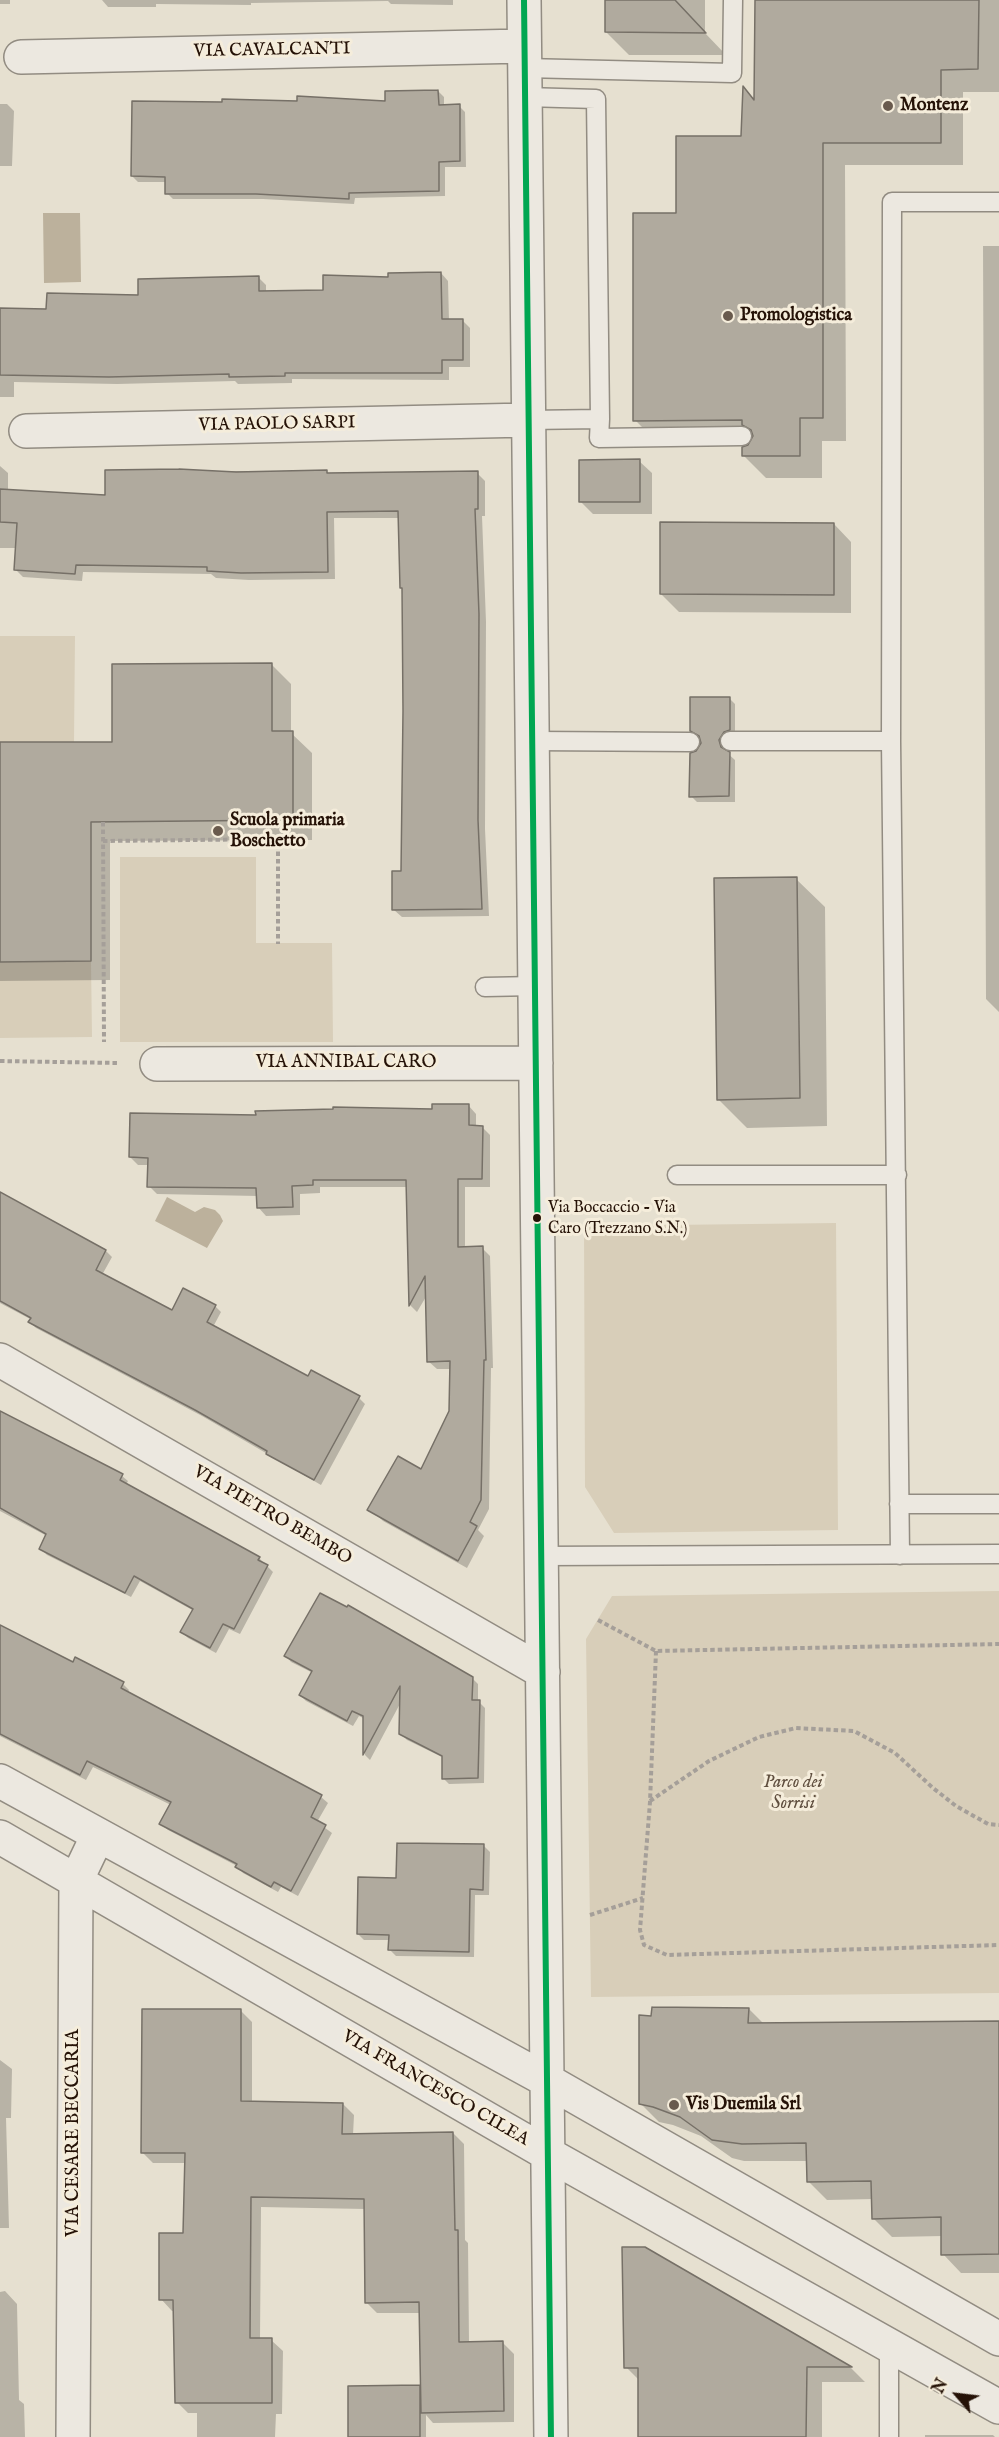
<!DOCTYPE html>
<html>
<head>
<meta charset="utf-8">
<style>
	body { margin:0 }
	#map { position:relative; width:999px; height:2437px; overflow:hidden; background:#e6e0d0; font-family:"IM FELL English",serif }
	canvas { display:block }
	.north { position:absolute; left:927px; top:2365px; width:60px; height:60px; -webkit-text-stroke:4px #f5eddb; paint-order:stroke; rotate:298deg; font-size:16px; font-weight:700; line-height:24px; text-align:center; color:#251207 }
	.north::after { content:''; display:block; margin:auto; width:21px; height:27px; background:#251207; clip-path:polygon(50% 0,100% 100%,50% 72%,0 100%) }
</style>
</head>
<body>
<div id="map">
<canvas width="999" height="2437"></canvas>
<div class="north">N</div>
</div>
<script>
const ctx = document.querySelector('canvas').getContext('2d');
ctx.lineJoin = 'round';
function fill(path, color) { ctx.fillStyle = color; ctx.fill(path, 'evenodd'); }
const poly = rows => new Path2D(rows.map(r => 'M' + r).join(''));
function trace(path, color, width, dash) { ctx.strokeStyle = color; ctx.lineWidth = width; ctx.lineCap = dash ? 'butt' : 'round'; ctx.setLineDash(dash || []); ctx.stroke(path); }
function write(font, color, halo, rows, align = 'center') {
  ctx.font = font + ' "IM FELL English",serif'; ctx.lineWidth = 6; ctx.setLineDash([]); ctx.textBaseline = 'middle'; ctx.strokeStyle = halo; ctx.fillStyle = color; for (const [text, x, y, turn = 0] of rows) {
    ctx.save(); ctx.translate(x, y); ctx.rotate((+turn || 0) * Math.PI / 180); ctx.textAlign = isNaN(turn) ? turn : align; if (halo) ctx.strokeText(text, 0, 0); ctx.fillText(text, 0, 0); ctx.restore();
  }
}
fill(poly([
	[0,636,75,636,74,742,0,742],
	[120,857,256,857,256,943,332,943,333,1042,120,1042],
	[91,961,92,1037,0,1038,0,962],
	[836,1223,838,1530,614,1533,585,1487,584,1226],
	[999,1591,999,1993,591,1997,586,1639,612,1596]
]), '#d8ceb9');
fill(poly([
	[43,213,80,213,81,282,44,283],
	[167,1197,195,1212,204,1207,215,1210,220,1215,223,1221,207,1248,155,1221]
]), '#bcb19c');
fill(poly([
	[0,0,10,0,10,4,0,4],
	[102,0,453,0,453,5,391,4,388,1,251,3,251,5,156,4,156,7,108,7],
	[607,0,705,0,705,33,726,55,629,55,606,32],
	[757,0,999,0,999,92,963,92,963,165,845,165,846,441,822,441,822,478,766,478,743,455,751,443,658,443,635,420,677,215,742,138,745,89,755,100],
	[438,91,444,97,444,106,459,106,465,112,466,167,445,167,445,196,355,198,354,204,263,199,173,199,167,193,167,182,138,182,132,176,386,102],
	[0,104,7,104,14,111,12,166,0,166],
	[983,246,999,246,999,1012,986,999],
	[441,273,448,281,449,321,462,320,470,328,470,367,449,367,449,380,292,379,292,383,238,384,235,381,117,384,14,382,14,397,0,397,0,309,48,310,259,278,266,285,266,292,324,291,390,279],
	[639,461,652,473,652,514,593,514,581,502],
	[0,466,8,473,8,491,106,497,106,471,326,471,329,474,477,473,485,481,485,516,482,516,486,622,485,829,489,916,402,917,394,910,403,873,403,589,401,587,400,518,334,518,335,579,249,580,216,578,211,574,83,572,82,581,23,577,16,570,17,548,0,548],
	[834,524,851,542,851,613,679,612,661,594],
	[271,664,291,684,291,733,312,753,312,840,110,841,110,980,0,981,0,744,114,743],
	[729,698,735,704,735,736,724,747,725,751,735,760,735,802,697,802,691,796,703,741,691,730],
	[796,879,825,907,827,1126,747,1128,718,1099],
	[468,1105,476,1114,476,1127,482,1127,490,1135,490,1187,465,1187,465,1248,482,1248,490,1256,493,1368,491,1368,489,1509,478,1530,484,1536,467,1568,383,1521,375,1513,422,1471,451,1411,451,1369,437,1369,428,1361,427,1295,417,1312,410,1305,408,1187,320,1187,320,1193,300,1194,300,1215,266,1216,258,1207,258,1196,157,1194,149,1186,149,1165,138,1165,130,1157,257,1117,433,1110],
	[0,1194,106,1251,112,1257,102,1275,173,1312,215,1306,221,1312,213,1327,308,1378,359,1398,365,1404,321,1485,202,1416,36,1328,30,1322,32,1320,0,1303],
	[0,1418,122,1476,128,1481,126,1485,259,1558,273,1572,240,1634,229,1629,216,1653,188,1638,182,1632,194,1611,140,1581,131,1597,47,1555,41,1549,47,1536,0,1511],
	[0,1627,73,1664,123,1684,129,1690,127,1694,321,1797,328,1803,317,1822,332,1833,298,1896,281,1887,278,1892,243,1873,237,1866,168,1830,161,1824,171,1805,93,1767,86,1780,0,1736],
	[286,1656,472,1678,478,1684,478,1701,485,1708,484,1783,449,1784,443,1778,444,1758,407,1740,401,1734,402,1700,370,1760,365,1755,365,1719,359,1716,353,1726,306,1701,300,1695,313,1673,291,1662],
	[484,1846,490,1852,489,1895,475,1895,474,1957,396,1956,390,1950,390,1940,364,1940,358,1934,397,1879],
	[749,2009,764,2024,999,2022,999,2273,961,2273,943,2254,943,2236,892,2237,873,2218,873,2199,827,2200,808,2181,808,2161,744,2161,732,2158,701,2136,673,2125,659,2122,640,2103,653,2017],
	[240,2010,252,2022,252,2102,343,2104,354,2115,353,2135,453,2133,464,2144,465,2240,468,2243,469,2343,503,2343,514,2354,514,2422,433,2423,426,2415,426,2437,350,2437,419,2386,422,2389,421,2313,377,2313,366,2302,365,2209,261,2207,260,2340,271,2340,283,2351,282,2414,276,2414,275,2437,197,2437,197,2413,188,2413,177,2402,175,2311,172,2311,161,2299,185,2234,186,2163,153,2163,142,2152],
	[0,2060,12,2069,11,2118,6,2118,9,2228,0,2228],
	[644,2249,851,2368,865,2382,822,2382,822,2437,639,2437,640,2381,626,2367],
	[5,2291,17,2304,19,2400,24,2404,25,2437,0,2437,0,2292],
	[925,2435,993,2435,995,2437,925,2437]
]), '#0003');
const building = poly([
	[605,0,675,0,706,33,605,32,605,0],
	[755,0,979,0,978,69,941,70,941,143,823,143,823,418,800,418,800,456,742,456,742,447,748,445,753,436,751,430,742,425,742,420,633,421,633,213,676,213,676,136,741,136,743,86,754,100,755,0],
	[438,90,439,105,460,104,460,161,439,162,439,191,349,193,349,199,256,194,165,194,165,177,131,176,132,101,222,102,222,99,297,101,297,96,385,101,385,91,438,90],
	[441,272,442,319,463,319,463,360,442,360,442,373,285,373,285,376,229,377,229,374,109,377,0,375,0,308,46,309,47,293,138,295,138,279,259,276,259,291,323,290,323,275,388,277,388,273,441,272],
	[640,459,640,502,579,502,579,460,640,459],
	[179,469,236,472,327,470,327,473,478,471,478,509,475,509,479,614,478,820,482,909,392,910,392,871,401,871,403,711,402,588,400,588,398,511,327,512,328,572,241,573,207,571,207,567,76,565,75,574,14,570,17,523,0,522,0,489,105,495,105,470,179,469],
	[660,522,834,523,834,595,660,594,660,522],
	[272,663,272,731,293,731,293,820,91,822,91,961,0,962,0,742,112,742,112,664,272,663],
	[690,697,730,697,730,730,724,732,719,740,721,747,730,752,729,796,689,797,690,753,696,751,701,743,699,736,690,731,690,697],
	[797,877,800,1098,717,1100,714,878,797,877],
	[432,1104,469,1104,469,1125,483,1126,482,1179,458,1179,458,1247,483,1246,486,1360,484,1360,481,1500,470,1522,477,1526,458,1561,367,1510,398,1456,421,1469,449,1411,450,1361,427,1362,425,1276,409,1306,406,1180,313,1180,313,1185,292,1186,293,1207,257,1208,256,1188,147,1187,148,1158,129,1157,130,1113,256,1115,255,1111,333,1109,333,1107,432,1109,432,1104],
	[0,1192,106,1250,96,1270,172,1310,183,1288,216,1305,207,1322,308,1376,311,1370,360,1396,314,1480,266,1454,267,1451,195,1410,28,1322,31,1318,0,1301,0,1192],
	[0,1411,123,1474,120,1480,260,1557,258,1560,268,1565,234,1629,223,1624,210,1648,180,1632,193,1609,134,1576,125,1593,39,1549,46,1534,0,1508,0,1411],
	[320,1593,347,1607,348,1605,473,1677,472,1700,480,1700,478,1778,442,1779,442,1756,399,1734,400,1686,363,1755,363,1716,352,1711,347,1721,299,1695,312,1671,284,1656,320,1593],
	[0,1625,73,1662,75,1657,124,1682,121,1688,322,1795,311,1817,326,1825,291,1891,274,1882,271,1887,235,1867,237,1864,159,1824,171,1802,87,1761,80,1775,0,1734,0,1625],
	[397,1843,484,1844,483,1890,470,1889,469,1952,388,1950,389,1935,357,1934,358,1877,396,1878,397,1843],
	[652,2007,749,2008,748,2023,999,2021,999,2254,941,2255,941,2217,872,2219,871,2181,807,2182,806,2143,742,2144,712,2140,680,2117,653,2107,639,2104,639,2015,651,2016,652,2007],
	[142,2009,241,2009,241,2101,343,2103,342,2134,453,2132,455,2230,458,2230,459,2342,503,2341,504,2411,421,2413,419,2302,365,2303,364,2199,251,2197,250,2338,272,2338,272,2403,175,2403,173,2300,159,2300,159,2233,183,2233,185,2153,141,2153,142,2009],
	[622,2247,645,2247,852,2367,807,2367,806,2437,638,2437,638,2368,624,2368,622,2247],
	[420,2385,420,2437,348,2437,348,2386,420,2385]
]);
fill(building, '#b0aa9e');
trace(building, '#767067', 1.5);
const lane = poly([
	[525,68,732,73,733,0],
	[525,97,596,99,600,419,528,420],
	[600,419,599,438,742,436],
	[532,741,690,742],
	[730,741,891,741,892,202,999,202],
	[891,741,900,1555],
	[485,987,535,986],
	[677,1175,897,1175],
	[899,1504,999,1504],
	[542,1556,999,1554],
	[889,2344,889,2437]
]);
const street = poly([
	[524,0,551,2437],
	[21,57,524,46],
	[26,431,528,420],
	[157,1064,536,1063],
	[0,1360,543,1672],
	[0,1781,548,2081,999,2339],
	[0,1837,548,2154,999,2407],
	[73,2437,76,1881,98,1835]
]);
trace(lane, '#928c82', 21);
trace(street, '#928c82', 36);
trace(poly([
	[103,822,104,1042],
	[103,841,278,839,278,944],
	[0,1061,119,1063],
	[598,1620,656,1651,999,1644],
	[656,1651,650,1802,640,1930,644,1945,667,1955,999,1945],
	[650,1801,709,1761,759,1737,796,1728,854,1731,895,1753,933,1788,956,1806,988,1824,999,1825],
	[590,1915,643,1898]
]), '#a59f99', 4, [4.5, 3]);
trace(lane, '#ece8e0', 18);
trace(street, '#ece8e0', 33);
trace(poly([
	[524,0,551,2437]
]), '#00a651', 6);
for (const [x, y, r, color] of [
	[888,106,6,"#695a4d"],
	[728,316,6,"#695a4d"],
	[218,831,6,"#695a4d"],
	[537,1218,5,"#251207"],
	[674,2105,6,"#695a4d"]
]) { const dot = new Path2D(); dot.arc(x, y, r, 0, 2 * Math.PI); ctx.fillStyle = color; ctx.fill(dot); trace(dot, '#f5eddb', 2); }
write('16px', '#251207', '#f5eddb', [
	["Via Boccaccio - Via",548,1209],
	["Caro (Trezzano S.N.)",548,1230]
], 'left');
write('18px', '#251207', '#f5eddb', [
	["VIA CAVALCANTI",272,51,-1],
	["VIA PAOLO SARPI",277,425,-1],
	["VIA ANNIBAL CARO",346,1063],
	["VIA PIETRO BEMBO",272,1516,30],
	["VIA FRANCESCO CILEA",435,2089,30],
	["VIA CESARE BECCARIA",74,2133,-90]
]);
write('bold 18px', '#251207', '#f5eddb', [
	["Montenz",900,106],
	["Promologistica",740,316],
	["Scuola primaria",230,821],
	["Boschetto",230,842],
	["Vis Duemila Srl",686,2105]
], 'left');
write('italic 18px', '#604f3f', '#f5eddb', [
	["Parco dei",793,1783],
	["Sorrisi",793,1804]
]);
</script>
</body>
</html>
